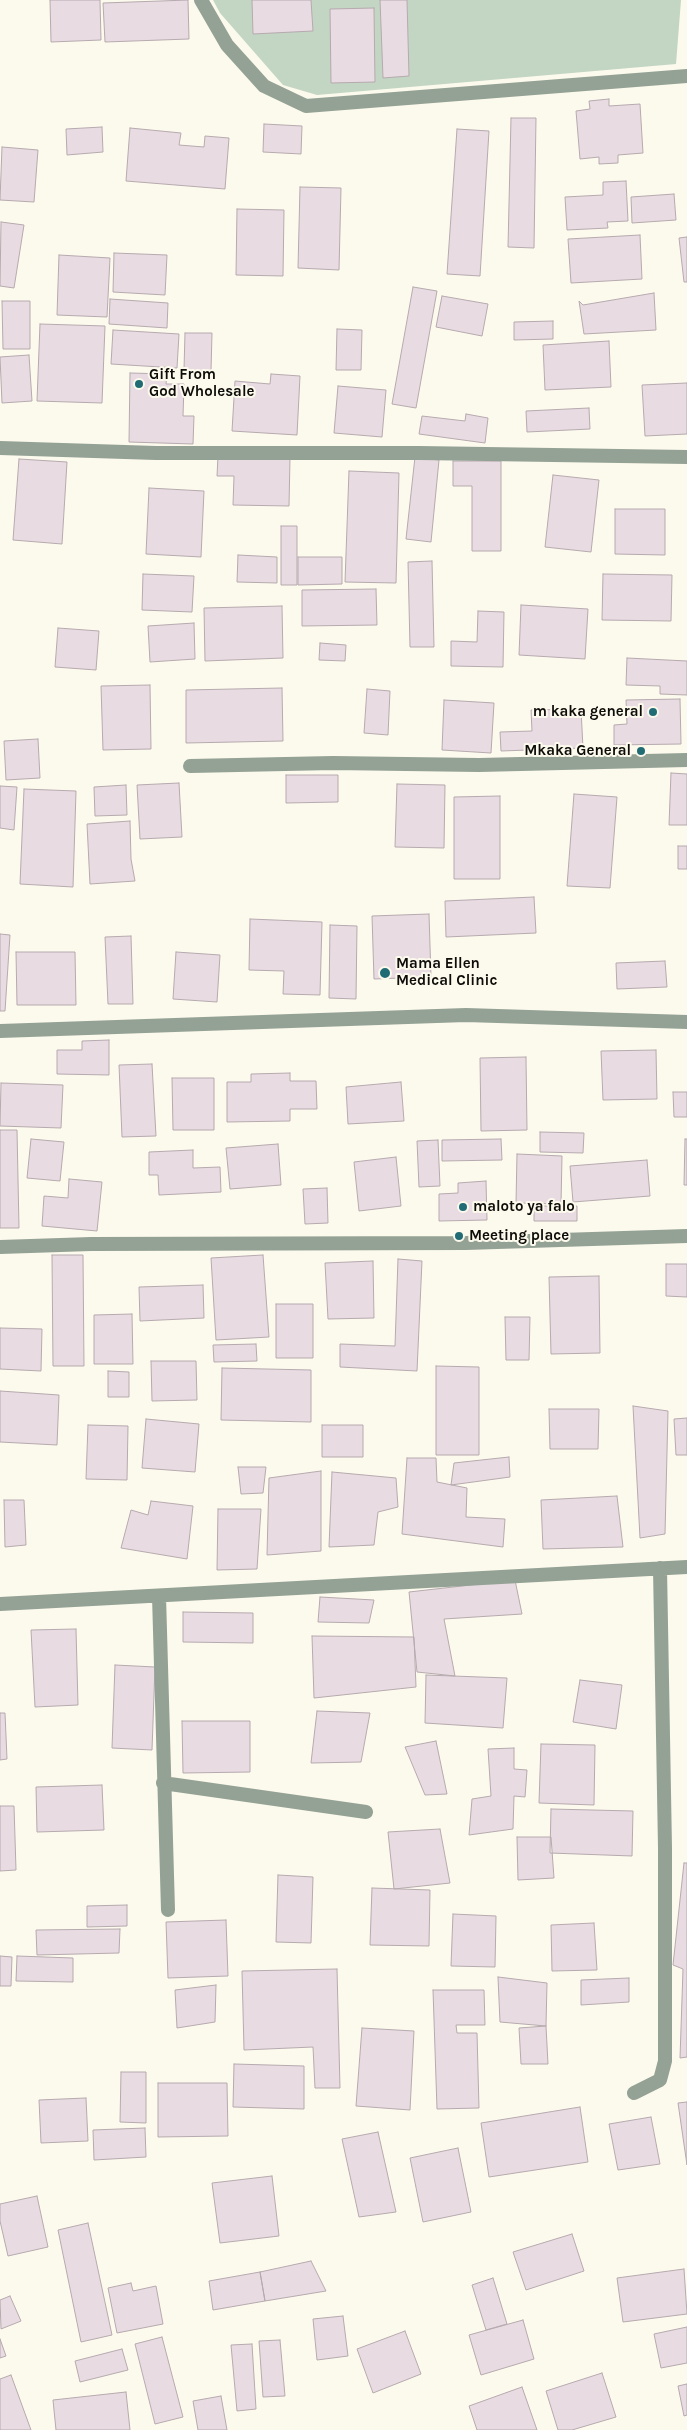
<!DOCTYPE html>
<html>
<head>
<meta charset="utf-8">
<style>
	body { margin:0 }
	canvas { display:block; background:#fcf9ed }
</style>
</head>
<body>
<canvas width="687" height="2430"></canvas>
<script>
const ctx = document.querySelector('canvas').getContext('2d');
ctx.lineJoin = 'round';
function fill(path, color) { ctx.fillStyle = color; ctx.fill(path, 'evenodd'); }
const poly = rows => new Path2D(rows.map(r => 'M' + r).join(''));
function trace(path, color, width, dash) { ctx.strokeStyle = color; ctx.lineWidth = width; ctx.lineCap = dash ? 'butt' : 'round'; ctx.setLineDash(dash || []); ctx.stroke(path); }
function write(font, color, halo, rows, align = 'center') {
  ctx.font = font + ' Karla,sans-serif'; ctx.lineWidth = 4; ctx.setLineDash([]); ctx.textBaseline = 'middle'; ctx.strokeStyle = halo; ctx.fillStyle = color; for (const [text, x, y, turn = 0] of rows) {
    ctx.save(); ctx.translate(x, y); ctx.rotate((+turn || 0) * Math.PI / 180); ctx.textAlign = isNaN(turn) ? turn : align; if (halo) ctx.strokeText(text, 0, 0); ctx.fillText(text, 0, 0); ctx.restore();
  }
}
fill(poly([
	[213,0,681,0,676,64,317,95,283,85,220,13]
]), '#c3d6c3');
const building = poly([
	[50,0,100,0,101,40,51,42,50,0],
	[188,0,189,39,105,42,103,3,188,0],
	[252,0,311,0,313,31,253,34,252,0],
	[380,0,407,0,409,76,383,78,380,0],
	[374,8,375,82,331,83,330,9,374,8],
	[609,99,609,106,640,104,643,153,618,155,618,163,599,164,599,157,580,159,576,111,590,109,589,101,609,99],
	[511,118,536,118,534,248,508,247,511,118],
	[264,124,302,126,301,154,263,152,264,124],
	[102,127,103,152,67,155,66,129,102,127],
	[130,128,181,133,179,145,204,147,205,136,229,138,225,189,126,181,130,128],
	[457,129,489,131,480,276,447,274,457,129],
	[2,147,38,150,34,202,0,200,2,147],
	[626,181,628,221,607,222,608,228,567,230,565,197,603,195,603,182,626,181],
	[300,187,341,188,339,270,298,268,300,187],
	[674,194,676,220,632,223,631,197,674,194],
	[237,209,284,210,283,276,236,275,237,209],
	[1,222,24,225,14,288,0,286,1,222],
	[640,235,642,279,571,283,568,239,640,235],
	[687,237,687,282,684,282,679,238,687,237],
	[114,253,167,255,165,295,113,292,114,253],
	[59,255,110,258,107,317,57,315,59,255],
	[413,287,437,291,416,408,392,404,413,287],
	[654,293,656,330,584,334,579,301,583,305,654,293],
	[442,296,488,304,482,336,436,327,442,296],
	[110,299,168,303,167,328,109,324,110,299],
	[2,301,30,301,30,349,3,349,2,301],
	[553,321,553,339,514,340,514,322,553,321],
	[40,324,105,326,102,403,37,401,40,324],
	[337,329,362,330,361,370,336,370,337,329],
	[113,330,179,334,177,368,111,364,113,330],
	[185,333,212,333,211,371,184,370,185,333],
	[609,341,611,387,545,390,543,345,609,341],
	[29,355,32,401,2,403,0,357,29,355],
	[130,373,167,374,166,384,184,384,183,416,194,416,193,444,129,442,130,373],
	[271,374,300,376,297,435,232,431,235,381,270,384,271,374],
	[687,383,687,434,645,436,642,385,687,383],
	[338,386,386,390,382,437,334,433,338,386],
	[589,408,590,429,527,432,526,411,589,408],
	[466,414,488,418,485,443,419,434,422,416,465,421,466,414],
	[218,456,290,458,289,506,233,505,234,476,217,476,218,456],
	[415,457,439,460,431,542,406,539,415,457],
	[19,459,67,462,62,544,13,540,19,459],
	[453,461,501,461,501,551,472,551,472,486,453,486,453,461],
	[349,471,399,473,396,583,345,582,349,471],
	[553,475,599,480,591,552,545,547,553,475],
	[149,488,204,491,201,557,146,554,149,488],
	[615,509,665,509,665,555,615,554,615,509],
	[281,526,297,526,297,585,281,585,281,526],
	[238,555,277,557,277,583,237,582,238,555],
	[298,557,342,557,342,584,298,585,298,557],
	[432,561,434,647,410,647,408,562,432,561],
	[143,574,194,576,192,612,142,610,143,574],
	[603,574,672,575,671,621,602,620,603,574],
	[376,589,377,625,302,626,302,590,376,589],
	[521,605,588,609,585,659,519,655,521,605],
	[282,606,283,658,205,661,204,608,282,606],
	[478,611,504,612,503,667,451,666,451,641,477,642,478,611],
	[194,623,195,659,150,662,148,626,194,623],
	[58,628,99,631,96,670,55,667,58,628],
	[320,643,346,645,345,661,319,660,320,643],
	[627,658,687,661,687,695,660,694,660,686,626,685,627,658],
	[150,685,151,749,103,750,101,686,150,685],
	[282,688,283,741,186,743,186,690,282,688],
	[367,689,390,691,388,735,364,733,367,689],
	[680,699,681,744,614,745,614,725,627,724,626,700,680,699],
	[444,700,494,703,491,753,442,750,444,700],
	[581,709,583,748,501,751,500,732,532,731,531,710,581,709],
	[38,739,40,778,6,780,4,741,38,739],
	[671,773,687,774,687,825,669,825,671,773],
	[286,775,338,775,338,802,286,803,286,775],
	[179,783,182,837,140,839,137,785,179,783],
	[397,784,445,785,444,848,395,847,397,784],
	[126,785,127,815,95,816,94,787,126,785],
	[0,786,17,787,14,830,0,828,0,786],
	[24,789,76,791,73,887,20,884,24,789],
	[574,794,617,797,610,888,567,886,574,794],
	[500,796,500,879,454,879,454,797,500,796],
	[130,821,131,859,135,881,90,884,87,824,130,821],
	[678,846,687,846,687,869,678,869,678,846],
	[534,897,536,933,446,937,445,901,534,897],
	[429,914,431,977,374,979,372,916,429,914],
	[250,919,322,922,320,995,283,994,284,971,249,970,250,919],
	[330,925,357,926,356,999,329,998,330,925],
	[0,934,10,935,5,1011,0,1011,0,934],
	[131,936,133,1004,108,1004,105,937,131,936],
	[16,952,75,952,76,1005,17,1005,16,952],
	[176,952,220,955,217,1002,173,999,176,952],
	[665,961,667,987,617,989,616,963,665,961],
	[109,1040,109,1075,57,1074,57,1050,82,1050,82,1041,109,1040],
	[656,1050,657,1099,603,1100,601,1051,656,1050],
	[526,1057,527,1130,481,1131,480,1058,526,1057],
	[152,1064,156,1136,122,1137,119,1065,152,1064],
	[290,1073,290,1081,316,1081,317,1109,290,1109,290,1121,227,1122,227,1082,251,1082,251,1074,290,1073],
	[172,1078,214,1078,214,1130,173,1130,172,1078],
	[401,1082,404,1121,348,1124,346,1087,401,1082],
	[1,1083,63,1085,61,1128,0,1126,1,1083],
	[673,1092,687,1092,687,1117,674,1117,673,1092],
	[0,1130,17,1130,19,1228,0,1228,0,1130],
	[540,1132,584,1133,583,1153,540,1152,540,1132],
	[31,1139,64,1142,60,1181,27,1178,31,1139],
	[501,1139,502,1160,442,1161,442,1140,501,1139],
	[685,1139,687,1139,687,1185,684,1185,685,1139],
	[438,1140,440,1186,419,1187,417,1141,438,1140],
	[278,1144,281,1185,230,1189,226,1148,278,1144],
	[193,1150,193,1168,220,1167,221,1192,159,1195,158,1175,149,1175,149,1152,193,1150],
	[517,1154,562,1156,561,1204,516,1203,517,1154],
	[396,1157,401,1206,359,1211,354,1162,396,1157],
	[647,1160,650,1196,573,1202,570,1166,647,1160],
	[69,1179,102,1182,97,1231,42,1226,44,1196,68,1198,69,1179],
	[486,1181,487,1220,439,1221,439,1194,458,1193,458,1183,486,1181],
	[327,1188,328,1223,305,1224,303,1189,327,1188],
	[534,1206,577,1206,577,1221,534,1221,534,1206],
	[52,1255,83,1255,84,1366,53,1366,52,1255],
	[263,1255,269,1337,216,1340,211,1258,263,1255],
	[398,1259,422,1261,417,1371,340,1367,340,1344,395,1346,398,1259],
	[373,1261,374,1318,328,1319,325,1263,373,1261],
	[666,1264,687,1264,687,1297,666,1296,666,1264],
	[599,1276,600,1353,551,1354,549,1277,599,1276],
	[203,1285,204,1318,140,1321,139,1287,203,1285],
	[276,1304,313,1304,313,1358,276,1358,276,1304],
	[132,1314,133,1364,94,1364,94,1315,132,1314],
	[505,1317,530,1317,529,1360,506,1360,505,1317],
	[0,1328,42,1329,41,1371,0,1369,0,1328],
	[256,1344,257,1361,214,1362,213,1345,256,1344],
	[151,1361,196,1361,197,1400,152,1401,151,1361],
	[436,1366,479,1367,479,1455,436,1455,436,1366],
	[222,1368,311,1370,311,1422,221,1420,222,1368],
	[108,1371,129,1372,129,1397,108,1397,108,1371],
	[0,1391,59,1395,57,1445,0,1442,0,1391],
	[633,1406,668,1411,665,1534,640,1538,633,1406],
	[549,1409,599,1409,598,1449,550,1449,549,1409],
	[687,1418,687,1455,676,1455,674,1419,687,1418],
	[146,1419,199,1424,195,1472,142,1468,146,1419],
	[88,1425,128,1426,127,1480,86,1479,88,1425],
	[322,1425,363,1425,363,1457,322,1457,322,1425],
	[509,1457,510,1477,451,1485,454,1463,509,1457],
	[407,1458,436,1458,437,1482,467,1488,466,1517,505,1519,503,1547,402,1534,407,1458],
	[238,1467,266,1467,263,1493,241,1494,238,1467],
	[321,1471,321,1551,267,1555,269,1478,321,1471],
	[332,1472,396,1478,398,1507,378,1512,374,1545,329,1547,332,1472],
	[617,1496,623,1547,543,1549,541,1500,617,1496],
	[4,1500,24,1500,26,1545,5,1547,4,1500],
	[151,1501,193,1506,187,1559,121,1548,131,1510,148,1515,151,1501],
	[218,1509,261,1509,257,1569,217,1570,218,1509],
	[515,1580,522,1614,444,1619,455,1676,417,1672,409,1592,515,1580],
	[320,1597,374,1600,369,1623,318,1622,320,1597],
	[183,1612,253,1613,253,1643,183,1642,183,1612],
	[76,1629,78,1705,35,1707,31,1630,76,1629],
	[312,1636,414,1637,416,1687,314,1698,312,1636],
	[115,1665,155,1667,152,1750,112,1748,115,1665],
	[426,1675,507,1678,503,1728,425,1723,426,1675],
	[580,1680,622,1685,616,1729,573,1722,580,1680],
	[317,1711,370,1713,361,1762,311,1763,317,1711],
	[0,1713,5,1713,7,1759,0,1760,0,1713],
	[182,1721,250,1721,250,1772,183,1773,182,1721],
	[436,1741,447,1794,425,1795,405,1747,436,1741],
	[541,1744,595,1745,594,1805,539,1803,541,1744],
	[514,1748,514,1769,527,1770,525,1797,514,1796,513,1829,469,1835,472,1799,491,1796,488,1749,514,1748],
	[102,1785,104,1830,37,1832,36,1787,102,1785],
	[0,1806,14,1806,16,1870,0,1871,0,1806],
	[551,1809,633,1811,632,1856,550,1853,551,1809],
	[440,1829,450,1883,394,1889,388,1832,440,1829],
	[517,1837,551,1837,554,1878,518,1880,517,1837],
	[684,1863,687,1863,687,2057,680,2058,683,1969,673,1965,684,1863],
	[278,1875,313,1877,311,1943,276,1942,278,1875],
	[372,1888,430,1890,429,1946,370,1945,372,1888],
	[127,1905,127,1926,87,1927,87,1906,127,1905],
	[453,1914,496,1916,495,1967,451,1966,453,1914],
	[226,1920,228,1976,168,1978,166,1922,226,1920],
	[594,1923,597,1970,552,1971,551,1925,594,1923],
	[120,1929,119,1953,37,1955,36,1930,120,1929],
	[0,1956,12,1957,11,1986,0,1986,0,1956],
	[17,1956,73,1958,73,1982,16,1981,17,1956],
	[337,1969,340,2088,315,2088,313,2047,244,2050,242,1971,337,1969],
	[498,1977,547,1983,546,2026,500,2022,498,1977],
	[629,1978,629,2002,581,2005,581,1980,629,1978],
	[216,1985,215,2022,177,2028,175,1990,216,1985],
	[433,1990,484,1990,485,2025,456,2025,457,2033,477,2033,479,2108,437,2109,433,1990],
	[546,2026,548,2064,521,2064,519,2028,546,2026],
	[362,2028,414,2031,410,2110,356,2106,362,2028],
	[234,2064,304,2066,304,2109,233,2107,234,2064],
	[121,2072,146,2072,146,2123,120,2122,121,2072],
	[158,2083,227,2083,228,2136,158,2137,158,2083],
	[86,2098,88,2141,41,2143,39,2100,86,2098],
	[687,2102,687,2165,678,2103,687,2102],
	[580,2107,588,2162,489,2177,481,2123,580,2107],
	[651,2117,660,2164,618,2170,609,2124,651,2117],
	[145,2128,146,2157,94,2160,93,2130,145,2128],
	[378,2132,396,2212,359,2217,342,2139,378,2132],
	[458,2148,471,2212,423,2222,410,2158,458,2148],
	[272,2176,279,2236,220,2243,212,2183,272,2176],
	[37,2196,48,2247,8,2256,0,2221,0,2204,37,2196],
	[88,2223,112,2335,81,2342,58,2230,88,2223],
	[572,2234,584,2271,526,2290,513,2252,572,2234],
	[311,2261,326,2291,265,2301,260,2272,311,2261],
	[684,2269,687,2314,623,2322,617,2278,684,2269],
	[260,2272,265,2301,213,2310,209,2281,260,2272],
	[493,2278,507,2324,486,2330,472,2285,493,2278],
	[131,2283,133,2291,156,2286,163,2324,117,2333,108,2288,131,2283],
	[10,2296,21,2321,1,2329,0,2300,10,2296],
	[343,2316,348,2356,317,2360,313,2319,343,2316],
	[523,2320,534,2359,481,2375,469,2335,523,2320],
	[687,2327,687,2363,661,2368,654,2334,687,2327],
	[405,2331,421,2374,373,2393,357,2349,405,2331],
	[162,2337,183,2417,155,2424,135,2344,162,2337],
	[0,2339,6,2356,0,2358,0,2339],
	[280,2340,285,2396,263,2397,259,2341,280,2340],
	[252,2344,256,2409,237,2411,231,2345,252,2344],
	[122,2349,128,2370,80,2382,75,2361,122,2349],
	[602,2373,616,2417,572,2430,558,2430,546,2391,602,2373],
	[11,2375,31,2430,0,2430,0,2379,11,2375],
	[687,2384,687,2415,684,2416,678,2386,687,2384],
	[522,2387,537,2430,477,2430,469,2406,522,2387],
	[126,2392,130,2430,56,2430,53,2400,126,2392],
	[221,2396,227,2430,198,2430,193,2401,221,2396]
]);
fill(building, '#e8dbe1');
trace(building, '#b6aaaf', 1);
trace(poly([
	[201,0,227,45,264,86,306,106,687,76],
	[0,448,156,453,419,453,687,457],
	[190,766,333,763,479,765,687,760],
	[0,1031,466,1015,687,1022],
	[0,1247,91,1244,466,1243,687,1236],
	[159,1596,168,1910],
	[0,1604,687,1567],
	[163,1783,366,1812],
	[634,2093,660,2080,665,2061,665,1848,660,1568]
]), '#94a295', 14);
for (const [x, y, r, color] of [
	[139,384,5,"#216b74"],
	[653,712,5,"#216b74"],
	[641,751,5,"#216b74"],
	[385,973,6,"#216b74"],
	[463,1207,5,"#216b74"],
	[459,1236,5,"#216b74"]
]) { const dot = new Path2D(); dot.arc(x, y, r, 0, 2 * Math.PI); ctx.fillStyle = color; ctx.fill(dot); trace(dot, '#fcf9ed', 2); }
write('bold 15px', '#0d0c08', '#fcf9ed', [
	["Gift From",149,375],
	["God Wholesale",149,392],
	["m kaka general",643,712,"right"],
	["Mkaka General",631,751,"right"],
	["Mama Ellen",396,964],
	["Medical Clinic",396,981],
	["maloto ya falo",473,1207],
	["Meeting place",469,1236]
], 'left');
</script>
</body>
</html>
